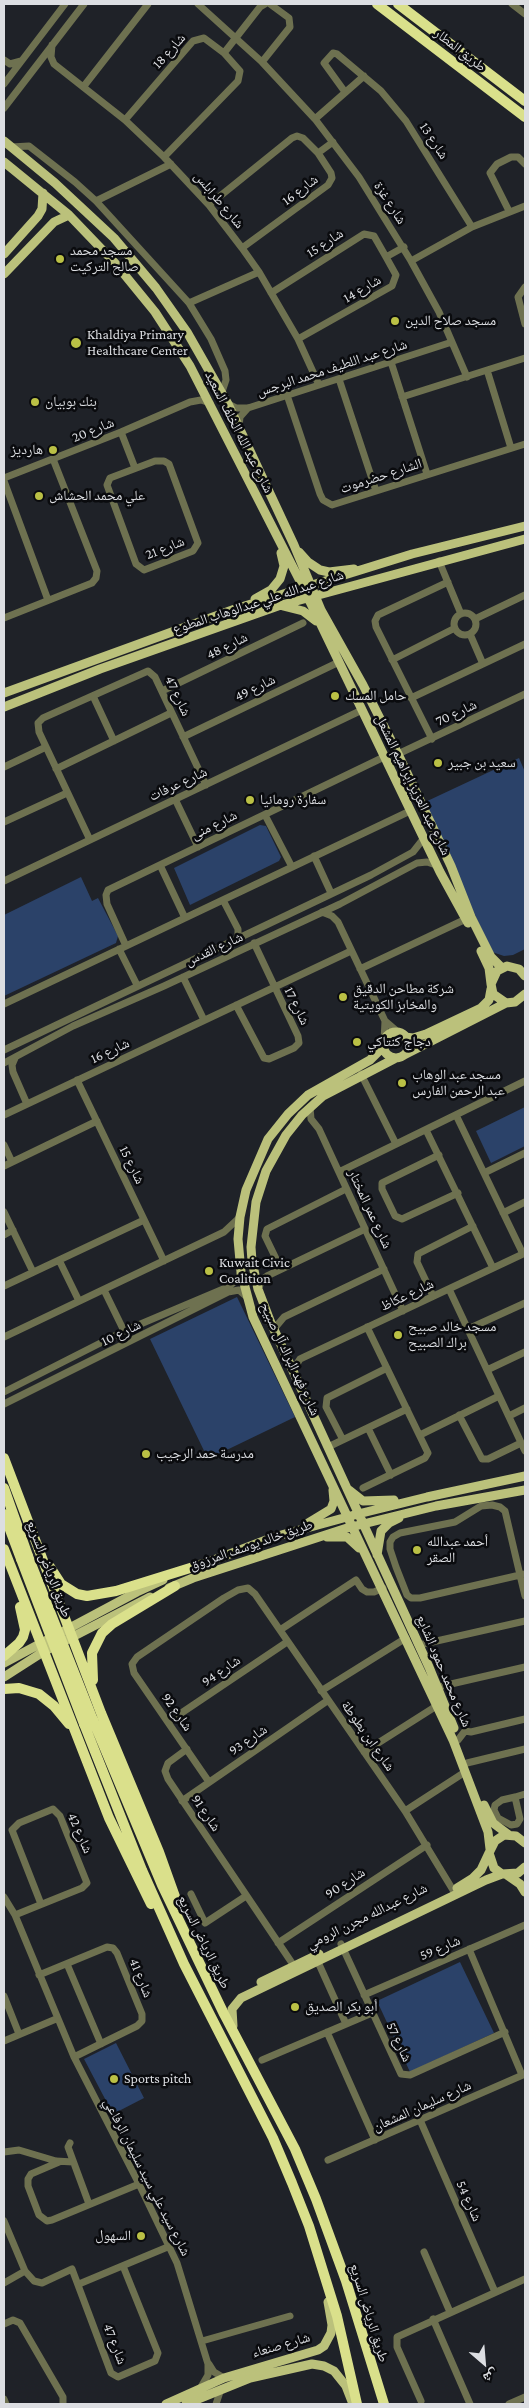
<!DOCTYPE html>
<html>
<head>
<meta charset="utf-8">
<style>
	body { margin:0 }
	#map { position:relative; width:529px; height:2408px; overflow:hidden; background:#1f2228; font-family:"Crimson Pro","Noto Naskh Arabic",serif }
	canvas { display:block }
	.frame { position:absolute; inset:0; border:5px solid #dcdee2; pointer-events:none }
	.north { position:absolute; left:459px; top:2338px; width:50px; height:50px; -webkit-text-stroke:4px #0a0b0e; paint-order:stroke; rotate:153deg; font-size:14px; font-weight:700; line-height:20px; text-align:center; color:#dcdee2 }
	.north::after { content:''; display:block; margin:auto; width:18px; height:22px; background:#dcdee2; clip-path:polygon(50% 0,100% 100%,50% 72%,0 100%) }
</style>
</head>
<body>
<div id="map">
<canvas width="529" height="2408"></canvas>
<div class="frame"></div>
<div class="north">ش</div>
</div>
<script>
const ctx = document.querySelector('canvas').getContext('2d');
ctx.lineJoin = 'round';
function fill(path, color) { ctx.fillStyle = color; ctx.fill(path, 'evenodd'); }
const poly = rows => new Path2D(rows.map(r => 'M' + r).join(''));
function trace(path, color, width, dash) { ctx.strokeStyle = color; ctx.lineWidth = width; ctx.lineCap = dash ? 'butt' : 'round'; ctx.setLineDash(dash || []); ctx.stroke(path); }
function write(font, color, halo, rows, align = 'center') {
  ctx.font = font + ' "Crimson Pro","Noto Naskh Arabic",serif'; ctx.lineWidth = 5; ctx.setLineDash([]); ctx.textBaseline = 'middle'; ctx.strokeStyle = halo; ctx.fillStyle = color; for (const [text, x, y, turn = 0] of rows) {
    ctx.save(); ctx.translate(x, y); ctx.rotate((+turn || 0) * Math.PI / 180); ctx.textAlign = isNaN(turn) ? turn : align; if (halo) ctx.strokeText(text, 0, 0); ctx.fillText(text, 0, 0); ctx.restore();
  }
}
fill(poly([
	[519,758,525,772,525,949,513,955,504,956,492,952,423,803],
	[260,825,266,826,281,857,279,861,190,905,174,868],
	[81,877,92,901,98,898,118,936,116,943,4,996,4,915],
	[525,1107,525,1146,491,1163,476,1131],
	[237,1297,295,1417,208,1459,150,1339],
	[460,1962,494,2033,410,2072,377,2001],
	[116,2043,144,2098,113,2114,84,2059]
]), '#2b4269');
trace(poly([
	[198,4,262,62,315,119,359,177,411,261,439,312,467,377],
	[512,4,525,14],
	[52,45,51,57,54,64,125,120,164,157,209,205,242,248,259,272,298,339,319,385],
	[224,53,260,7,265,4],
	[4,60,10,64,21,61],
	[262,62,290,27,289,18,270,4],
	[4,84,65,4],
	[84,86,148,4],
	[345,92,324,63,333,53,337,54,381,91,406,121,472,227],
	[4,108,84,4],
	[315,119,364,76],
	[125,120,193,41,204,38,224,53,240,71,238,81,164,157],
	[11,147,29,146,75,182,96,201,189,303,211,339,225,371,226,380,222,392],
	[318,153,333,142],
	[96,201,171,164],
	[209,205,292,138,297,136,303,138,318,153,331,173,332,178,328,185,242,248],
	[509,211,490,173,497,164,511,157,518,157,525,164],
	[386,257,404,247],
	[411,261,472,227,525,206],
	[525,287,518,297,525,324],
	[271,293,364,234,374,236,386,257,396,275,392,286,298,339],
	[189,303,259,272],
	[391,362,427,474],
	[487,370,511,448],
	[339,379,376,491],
	[287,395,320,494,323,500,332,505,525,444],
	[402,397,525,358],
	[228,404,236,408,248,408,452,342],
	[239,427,240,417,248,408],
	[121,432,135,468],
	[155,461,164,461,169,464,198,543,193,551,144,570,136,564,107,485,110,478,155,461],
	[4,478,121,432,190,402,201,400,210,403],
	[4,481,48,600],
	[439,561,461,614],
	'454 624a11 11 0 1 1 22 0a11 11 0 1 1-22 0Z',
	[4,618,92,583,96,578,97,571,53,459],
	[475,619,525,595],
	[470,634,483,664],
	[392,660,455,628],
	[162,691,303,623],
	[93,696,114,741],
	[411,698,525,644],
	[183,737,339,662],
	[432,739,376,627,375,621,378,615,448,582],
	[398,754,525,694],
	[4,767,46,747],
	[56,769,171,713],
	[175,799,198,847],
	[265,815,292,867],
	[4,822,67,793],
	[90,840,39,732,38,723,43,718,148,671,155,677,206,785],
	[314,856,331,893],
	[160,865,185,918],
	[4,881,362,710],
	[223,900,238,929,238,938],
	[322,912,332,916,338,922,385,1021,399,1033],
	[126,946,107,904,106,895,108,890,384,757],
	[119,949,137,985],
	[360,969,466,919],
	[183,977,204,1020],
	[4,1004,410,811],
	[236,1005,264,1058,269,1059,294,1048,299,1043,298,1036,254,943],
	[384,1041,385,1021],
	[4,1050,371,875,413,852,424,838],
	[15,1058,12,1065,13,1072,27,1104],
	[4,1063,73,1026,164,986,340,904,417,863,427,862,436,865],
	[361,1074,396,1144],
	[77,1080,164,1261],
	[310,1107,311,1119,319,1129,403,1311],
	[4,1115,351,951],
	[456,1115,523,1254],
	[426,1130,493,1268],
	[4,1145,12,1162],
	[439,1155,382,1183,382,1189,395,1216,402,1219,458,1193],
	[4,1166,97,1121],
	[339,1172,525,1081],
	[484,1173,525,1153],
	[4,1212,33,1272],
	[503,1213,525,1202],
	[4,1235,13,1230],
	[59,1260,79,1301],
	[281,1269,265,1236,267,1229,346,1189],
	[4,1286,144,1220],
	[258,1289,263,1279,267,1276,365,1229],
	[449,1289,525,1451],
	[104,1290,124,1331],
	[433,1296,417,1262,418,1254,473,1226],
	[274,1329,284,1317,384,1269],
	[468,1329,525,1303],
	[4,1337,224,1232,240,1217],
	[293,1370,300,1359,525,1253],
	[487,1370,525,1352],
	[4,1392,124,1331,228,1287,238,1279,241,1272],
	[4,1404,228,1292,239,1290,247,1297],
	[459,1415,482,1459,488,1459,521,1443],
	[509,1416,525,1408],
	[368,1428,391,1475],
	[420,1435,499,1396],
	[343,1440,326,1407,327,1398,387,1368],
	[328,1447,407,1409],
	[363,1488,425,1458,428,1453,367,1327],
	[525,1574,520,1575,420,1598,411,1598,407,1595,396,1567,390,1549,390,1542,393,1537,400,1533,455,1522,481,1506,492,1505,500,1507,505,1511,520,1575,525,1596],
	[280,1630,356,1580,362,1589,367,1592,374,1592,383,1588],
	[419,1645,525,1621],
	[438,1687,525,1667],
	[321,1691,406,1638],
	[168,1722,287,1642],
	[458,1740,465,1731,471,1732,525,1719],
	[187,1749,168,1763,165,1771,168,1779,294,1966],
	[364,1752,438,1705],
	[467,1763,525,1749],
	[209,1782,134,1673,132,1664,137,1657,224,1598,238,1590,248,1588,255,1594,405,1811,456,1895],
	[515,1797,520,1819,517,1824,511,1825,498,1818,494,1810,495,1805,502,1800,515,1797,525,1794],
	[182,1801,327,1701],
	[405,1811,465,1772],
	[191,1894,205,1923,246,1896],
	[4,1897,15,1915,74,2057,139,2184,177,2263,208,2364,208,2375,201,2387],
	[15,1915,82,1888,87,1883,60,1816,53,1809,19,1823,12,1830,41,1904],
	[278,1943,427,1845],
	[341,1944,401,2074,410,2075,505,2032],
	[469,1949,522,2075],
	[318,1962,346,2024],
	[67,1964,101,2044],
	[39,1975,107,1947,113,1948,117,1953,142,2014,142,2021,137,2026,74,2057],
	[364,1995,525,1925],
	[4,1996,19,2034],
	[327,2032,375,2140],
	[4,2041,56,2019],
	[262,2060,372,2013],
	[420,2120,495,2292],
	[70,2143,68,2147,89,2204],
	[4,2152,19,2150,56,2161,73,2162],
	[328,2160,525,2074],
	[59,2162,31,2174,28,2179,28,2186,39,2215,47,2221,52,2220,139,2184],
	[4,2221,25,2271,34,2281,42,2283,72,2269,111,2373,118,2377,155,2361,158,2353,123,2266],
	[424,2252,450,2312],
	[4,2283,25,2271],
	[79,2284,170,2246],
	[433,2319,470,2404],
	[4,2324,13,2320,20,2323,63,2397,63,2404],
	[202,2341,290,2316],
	[209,2364,214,2372,224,2378],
	[4,2399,6,2404],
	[421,2401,397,2347,397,2337,525,2279],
	[216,2404,221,2389],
	[509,2404,525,2397]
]), '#6e7150', 7);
trace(poly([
	[4,141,55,183,114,238,156,288,187,332,228,404,294,545,321,610,363,685,398,754,451,866,471,917,491,957,502,968],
	[4,162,69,215,115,263,155,312,190,366,300,581,440,872,468,923],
	[4,254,38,216,42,209,43,193],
	[4,274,54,222,69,215],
	[299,552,308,562,320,570,329,572,354,569],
	[255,599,271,590,280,579,284,566,281,553],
	[283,606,303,611,316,621],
	[4,693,235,609,412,554,525,526],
	[4,707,100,669,278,606,525,539],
	[481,951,489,968,491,984],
	[525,976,519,969,507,966,497,971,491,984,493,994,506,1003,515,1002,525,994],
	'383 1045a13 13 0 1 1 26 0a13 13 0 1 1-26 0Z',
	[405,1037,413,1038,426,1034,481,1008,489,1000,491,989],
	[383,1047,370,1060,308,1095,288,1114,268,1139,246,1190,240,1217,238,1239,241,1272,253,1317,453,1740,488,1832,490,1849],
	[404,1055,506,1003],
	[396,1058,323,1096,302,1115,286,1135,266,1171,256,1202,251,1247,252,1261,258,1289,271,1323,429,1667,454,1728],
	[349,1490,363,1501,394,1500],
	[308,1523,331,1509,334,1501,333,1490],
	[327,1537,347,1537,359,1548],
	[377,1555,381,1531,389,1523,399,1518],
	[198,1566,274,1537,358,1514,427,1497,525,1476],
	[169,1588,193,1578,347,1528,436,1506,525,1490],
	[4,1663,137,1592,163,1580],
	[4,1677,43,1652,150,1597],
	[484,1805,493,1823,509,1835],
	[525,1843,516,1836,504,1835,495,1841,489,1853,494,1868,502,1874,518,1873,525,1867],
	[507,1875,520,1884,525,1892],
	[457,1888,473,1878,481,1870,489,1853],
	[261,1982,319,1954],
	[233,2026,232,2009,241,1998,486,1880,502,1874],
	[166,2404,224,2378,318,2350,324,2346,331,2333,332,2325,328,2302],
	[186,2404,250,2378,312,2364,324,2366,334,2371,346,2386,353,2404]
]), '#bbc17b', 9);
trace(poly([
	[377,4,525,117],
	[398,4,525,101],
	[4,1458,101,1713,159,1852,178,1905],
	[4,1488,28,1556],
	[4,1514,21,1559],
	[4,1549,109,1818,151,1904],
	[50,1567,61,1584,77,1594,87,1596,116,1591,203,1564],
	[4,1656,19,1643,23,1637,25,1630,20,1607],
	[93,1680,92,1653,102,1633,112,1624,175,1586],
	[4,1689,19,1688,39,1694,54,1706,69,1724],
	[93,1720,162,1885,224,2014,295,2149,316,2199,346,2281,384,2404],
	[84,1724,142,1870,184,1964,273,2138,292,2183,309,2226,337,2316,357,2404]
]), '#dae08b', 10);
trace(poly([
	[28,1556,93,1720],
	[21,1559,84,1724]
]), '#dae08b', 10);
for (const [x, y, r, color] of [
	[60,259,5,"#bac045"],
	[395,321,5,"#bac045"],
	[76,343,6,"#bac045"],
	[35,402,5,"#bac045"],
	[53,450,5,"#bac045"],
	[39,496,5,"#bac045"],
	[335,696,5,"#bac045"],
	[438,763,5,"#bac045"],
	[250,800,5,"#bac045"],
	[343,997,5,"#bac045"],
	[357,1042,5,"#bac045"],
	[402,1083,5,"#bac045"],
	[209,1271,5,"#bac045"],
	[398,1335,5,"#bac045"],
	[146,1454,5,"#bac045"],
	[417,1550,5,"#bac045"],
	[295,2007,5,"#bac045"],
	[114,2079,5,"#bac045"],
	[141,2236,5,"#bac045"]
]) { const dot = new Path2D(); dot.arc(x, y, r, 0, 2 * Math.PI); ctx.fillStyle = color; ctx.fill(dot); trace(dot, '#0a0b0e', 2); }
write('14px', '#dcdee2', '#0a0b0e', [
	["طريق المطار",460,50,38],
	["شارع 18",169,51,-48],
	["شارع 13",434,141,57],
	["شارع 16",300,190,-37],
	["شارع طرابلس",219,200,50],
	["شارع غزة",390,203,57],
	["شارع 15",325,243,-33],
	["شارع 14",362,289,-30],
	["شارع عبد اللطيف محمد البرجس",332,368,-18],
	["شارع 20",93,430,-22],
	["شارع عبد الله الخلف السعيد",239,432,63],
	["الشارع حضرموت",381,476,-18],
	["شارع 21",165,548,-21],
	["شارع عبدالله علي عبدالوهاب المطوع",258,602,-18],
	["شارع 48",227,646,-26],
	["شارع 49",255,688,-26],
	["شارع 47",178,696,65],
	["شارع 70",456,713,-25],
	["شارع عرفات",178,784,-25],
	["شارع عبد العزيز إبراهيم المشعل",413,785,64],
	["شارع منى",214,825,-26],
	["شارع القدس",214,949,-25],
	["شارع 17",297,1006,64],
	["شارع 16",110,1051,-25],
	["شارع 15",132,1165,64],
	["شارع عمر المختار",370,1209,65],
	["شارع عكاظ",407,1295,-25],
	["شارع 10",121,1333,-26],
	["شارع فهد البراك آل صبيح",290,1359,65],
	["طريق خالد يوسف المرزوق",251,1545,-19],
	["طريق الرياض السريع",49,1569,69],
	["شارع 94",221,1671,-34],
	["شارع محمد حمود الشايع",444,1671,67],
	["شارع 92",177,1712,55],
	["شارع ابن بطوطة",368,1736,55],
	["شارع 93",248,1740,-34],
	["شارع 91",206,1813,56],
	["شارع 42",80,1833,66],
	["شارع 90",345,1883,-33],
	["شارع عبدالله مجرن الرومي",367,1916,-26],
	["طريق الرياض السريع",204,1942,64],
	["شارع 59",440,1948,-23],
	["شارع 41",141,1978,68],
	["شارع 57",399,2042,65],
	["شارع سليمان المشعان",422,2106,-24],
	["شارع سيد علي سيد سليمان الرفاعي",147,2177,63],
	["شارع 54",469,2201,66],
	["طريق الرياض السريع",369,2313,73],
	["شارع 47",115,2344,69],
	["شارع صنعاء",281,2345,-16]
]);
write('14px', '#dcdee2', '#0a0b0e', [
	["مسجد محمد",70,251],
	["صالح التركيت",70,267],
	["مسجد صلاح الدين",405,321],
	["Khaldiya Primary",87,335],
	["Healthcare Center",87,351],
	["بنك بوبيان",45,402],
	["هارديز",43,450,"right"],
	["علي محمد الحشاش",49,496],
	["حامل المسك",345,696],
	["سعيد بن جبير",448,763],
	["سفارة رومانيا",260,800],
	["شركة مطاحن الدقيق",353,989],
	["والمخابز الكويتية",353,1005],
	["دجاج كنتاكي",367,1042],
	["مسجد عبد الوهاب",412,1075],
	["عبد الرحمن الفارس",412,1091],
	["Kuwait Civic",219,1263],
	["Coalition",219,1279],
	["مسجد خالد صبيح",408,1327],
	["براك الصبيح",408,1343],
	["مدرسة حمد الرجيب",156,1454],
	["أحمد عبدالله",427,1542],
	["الصقر",427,1558],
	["أبو بكر الصديق",305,2007],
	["Sports pitch",124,2079],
	["السهول",131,2236,"right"]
], 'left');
</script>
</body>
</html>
